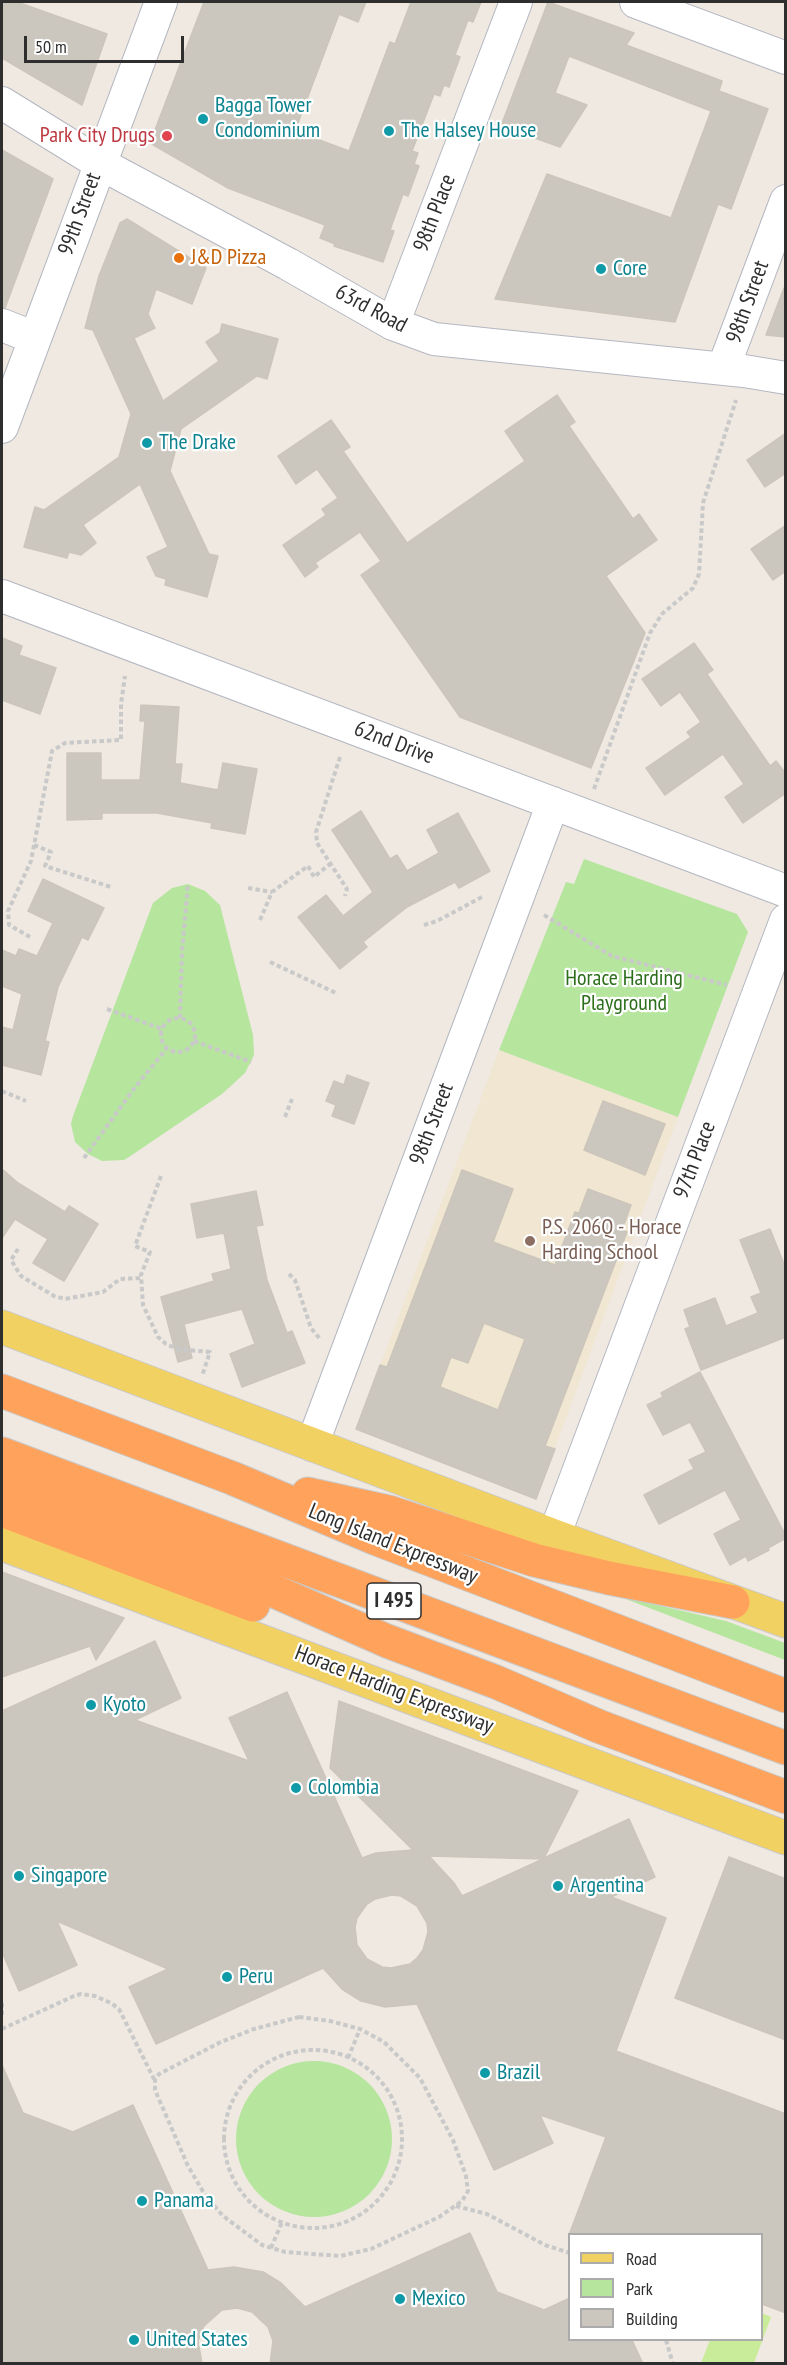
<!DOCTYPE html>
<html>
<head>
<meta charset="utf-8">
<style>
	body { margin:0 }
	#map { position:relative; width:787px; height:2365px; overflow:hidden; background:#efe9e1; font-family:"PT Sans Narrow",sans-serif }
	canvas { display:block }
	.frame { position:absolute; inset:0; border:3px solid #2e2e2e; pointer-events:none }
	.legend { position:absolute; left:568px; top:2233px; width:195px; height:108px; box-sizing:border-box; background:#fff; border:2px solid #ababab; margin:0; padding:8px 10px; list-style:none; font-size:18px; color:#2e2e2e }
	.legend li { display:flex; align-items:center; gap:12px; height:30px }
	.legend b { width:30px; border:2px solid #ababab }
	.scale { position:absolute; left:24px; top:36px; width:160px; height:27px; box-sizing:border-box; border:3px solid #2e2e2e; border-top:0; padding-left:8px; font-size:18px; line-height:21px; white-space:nowrap; color:#2e2e2e; -webkit-text-stroke:4px #fff; paint-order:stroke }
</style>
</head>
<body>
<div id="map">
<canvas width="787" height="2365"></canvas>
<div class="frame"></div>
<ul class="legend">
<li><b style="height:8px;background:#f2d163"></b>Road</li>
<li><b style="height:16px;background:#b6e59e"></b>Park</li>
<li><b style="height:16px;background:#cbc7bf"></b>Building</li>
</ul>
<div class="scale">50 m</div>
</div>
<script>
const ctx = document.querySelector('canvas').getContext('2d');
ctx.lineJoin = 'round';
function fill(path, color) { ctx.fillStyle = color; ctx.fill(path, 'evenodd'); }
const poly = rows => new Path2D(rows.map(r => 'M' + r).join(''));
function trace(path, color, width, dash) { ctx.strokeStyle = color; ctx.lineWidth = width; ctx.lineCap = dash ? 'butt' : 'round'; ctx.setLineDash(dash || []); ctx.stroke(path); }
function write(font, color, halo, rows, align = 'center') {
  ctx.font = font + ' "PT Sans Narrow",sans-serif'; ctx.lineWidth = 4.5; ctx.setLineDash([]); ctx.textBaseline = 'middle'; ctx.strokeStyle = halo; ctx.fillStyle = color; for (const [text, x, y, turn = 0] of rows) {
    ctx.save(); ctx.translate(x, y); ctx.rotate((+turn || 0) * Math.PI / 180); ctx.textAlign = isNaN(turn) ? turn : align; if (halo) ctx.strokeText(text, 0, 0); ctx.fillText(text, 0, 0); ctx.restore();
  }
}
fill(poly([
	[499,1050,678,1117,536,1499,356,1429]
]), '#f0e6d1');
fill(poly([
	[584,859,737,914,748,932,678,1117,499,1050,566,882,574,884],
	[188,884,205,891,220,905,253,1035,254,1055,245,1073,222,1094,129,1157,124,1160,102,1161,88,1154,75,1142,71,1124,73,1116,153,903,172,888],
	[618,1596,726,1621,785,1643,785,1660],
	'236 2139a78 78 0 1 1 156 0a78 78 0 1 1-156 0Z'
]), '#b6e59e');
fill(poly([
	[762,2313,771,2317,754,2363,701,2363,710,2340,762,2340]
]), '#c9ec9a');
const building = poly([
	[2,2,17,2,107,34,82,105,2,58,2,2],
	[204,2,366,2,358,22,339,14,295,131,349,151,390,42,395,44,411,2,481,2,473,22,468,20,455,55,460,57,449,87,444,85,440,96,434,94,412,151,418,153,414,164,419,166,408,196,403,194,390,230,394,231,383,262,334,246,335,244,320,238,325,225,228,188,150,143,204,2],
	[548,2,634,33,626,45,722,81,719,91,768,109,731,209,718,204,675,322,495,299,547,174,671,218,711,111,569,56,555,93,587,105,560,147,501,126,548,2],
	[2,150,53,179,5,308,2,307,2,150],
	[127,219,206,268,192,304,156,289,148,314,155,328,134,338,163,401,219,361,206,342,220,333,222,324,278,339,267,379,257,376,181,429,170,471,209,554,218,556,207,597,165,585,166,579,156,576,147,557,168,547,140,484,83,525,96,543,81,555,69,552,67,558,24,547,35,507,44,510,119,457,131,414,93,330,85,328,99,276,120,223,127,219],
	[784,288,786,337,766,335,784,288],
	[557,395,575,422,569,426,633,519,639,514,657,540,606,576,645,633,591,768,460,717,361,575,381,561,360,532,315,563,318,567,305,577,283,545,326,515,322,509,338,498,317,469,296,484,278,456,331,420,350,447,343,451,407,543,525,461,505,431,557,395],
	[786,433,786,473,765,487,747,460,786,433],
	[786,525,786,571,773,580,751,549,786,525],
	[2,638,22,646,19,655,56,668,40,714,2,700,2,638],
	[694,643,713,670,707,674,719,692,770,766,776,761,786,774,786,793,743,823,725,797,744,784,723,754,665,795,646,768,691,737,687,732,701,722,680,692,661,706,642,679,694,643],
	[141,705,179,707,175,764,182,764,180,783,218,790,223,763,257,769,245,834,211,828,212,823,157,813,102,813,102,819,67,820,67,753,101,753,101,780,140,780,145,721,140,721,141,705],
	[361,811,390,859,397,855,407,871,439,853,427,830,458,813,490,871,459,888,455,882,407,907,363,942,367,947,340,969,298,917,326,895,343,916,373,892,332,830,361,811],
	[43,879,104,908,88,940,82,937,58,987,45,1041,49,1042,41,1075,2,1065,2,1027,13,1030,22,994,2,986,2,950,16,956,19,949,37,956,53,923,28,911,43,879],
	[347,1075,369,1083,354,1124,332,1116,336,1105,326,1101,334,1081,344,1085,347,1075],
	[603,1101,665,1124,645,1175,584,1150,603,1101],
	[2,1169,18,1183,65,1212,69,1206,98,1224,64,1281,33,1263,48,1239,15,1219,2,1238,2,1169],
	[462,1170,513,1189,493,1242,555,1265,575,1212,579,1213,588,1189,631,1205,622,1230,627,1232,545,1446,555,1449,536,1499,356,1429,380,1365,387,1367,462,1170],
	[484,1323,525,1339,498,1410,440,1387,451,1357,468,1363,484,1323],
	[256,1191,263,1225,256,1226,267,1280,287,1333,292,1331,305,1363,242,1387,230,1354,255,1344,242,1309,184,1324,192,1358,178,1362,161,1297,214,1281,212,1274,231,1269,224,1233,197,1238,191,1204,256,1191],
	[770,1229,786,1269,786,1337,701,1370,685,1329,690,1327,684,1310,715,1298,726,1326,758,1313,751,1297,761,1293,740,1240,770,1229],
	[700,1372,786,1536,786,1538,768,1548,769,1550,748,1561,746,1556,730,1565,714,1534,741,1520,725,1490,659,1524,644,1495,694,1469,689,1460,706,1452,690,1422,663,1435,647,1405,663,1397,661,1393,700,1372],
	[2,1572,124,1618,96,1660,90,1646,2,1677,2,1572],
	[155,1641,181,1698,135,1720,249,1761,229,1718,287,1692,362,1858,376,1853,413,1850,330,1768,339,1701,578,1791,544,1858,629,1819,655,1877,611,1897,666,1918,616,2051,786,2114,786,2313,762,2304,762,2235,569,2235,606,2137,540,2115,553,2143,494,2170,417,2004,385,2007,361,2001,342,1989,323,1968,156,2044,129,1987,168,1969,57,1921,77,1965,19,1991,2,1952,2,1711,155,1641],
	[429,1856,543,1859,462,1896,454,1883,429,1856],
	[392,1895,401,1896,417,1906,427,1923,428,1932,423,1950,417,1958,410,1964,391,1968,382,1967,367,1959,357,1945,355,1927,357,1918,367,1904,375,1899,392,1895],
	[729,1857,786,1879,786,2040,675,1998,729,1857],
	[2,2065,23,2113,73,2132,133,2105,208,2270,234,2267,263,2272,281,2283,305,2307,470,2233,497,2292,544,2310,570,2298,570,2340,632,2340,643,2364,270,2364,273,2341,268,2327,252,2312,237,2308,222,2310,204,2326,198,2341,202,2364,2,2364,2,2065]
]);
fill(building, '#cbc7bf');
trace(building, '#cbc5ba', 1.5);
const minor = poly([
	[636,2,786,58],
	[2,103,99,163,288,264,393,324,434,339,744,371,786,378],
	[393,324,516,2],
	[2,325,35,338],
	[723,369,786,201],
	[2,427,161,2],
	[2,596,786,891],
	[312,1445,553,803],
	[554,1536,786,920]
]);
const major = poly([
	[2,1327,554,1536,786,1621],
	[2,1544,786,1838]
]);
const highway = poly([
	[2,1391,232,1478,377,1539,786,1696],
	[2,1454,786,1748],
	[2,1479,156,1539,387,1641,496,1682,598,1726,786,1797],
	[308,1494,389,1512,534,1560,609,1578,733,1602],
	[2,1510,253,1605]
]);
trace(minor, '#b4b7c1', 34);
trace(major, '#c9c9c9', 35);
trace(highway, '#c9c9c9', 35);
trace(poly([
	[340,757,316,832,317,843,347,889,345,896],
	[594,789,650,633,662,614,693,588,699,574,703,503,736,400],
	[34,845,51,852,45,866,111,887],
	[248,888,272,892],
	[544,915,612,956,727,985],
	[260,920,272,892,308,866,314,877,330,864],
	[424,925,437,921,482,897],
	[30,937,9,925,8,911,31,861,52,751,65,743,121,740,121,704,125,676],
	[270,962,338,994],
	[107,1009,162,1029],
	[180,1018,182,951,188,884],
	'161 1035a17 17 0 1 1 34 0a17 17 0 1 1-34 0Z',
	[194,1041,251,1062],
	[2,1091,26,1101],
	[285,1117,292,1099],
	[84,1158,133,1090,167,1048],
	[161,1176,135,1246,150,1252,141,1275,143,1305,158,1337,166,1344,177,1349,210,1352,202,1376],
	[18,1249,11,1260,21,1276,54,1296,65,1299,103,1292,120,1279,141,1278],
	[289,1274,295,1280,311,1328,320,1339],
	[2,2003,2,2016],
	[299,2017,330,2021,360,2029,384,2042,420,2078,453,2140,466,2176,468,2191,462,2201,439,2217,371,2249,340,2256,285,2252,262,2245,223,2216,205,2195,188,2166,155,2090,155,2080,159,2074,221,2042,254,2029,299,2017],
	[2,2029,74,1996,81,1994,95,1996,111,2003,119,2009,154,2079],
	'224 2139a89 89 0 1 1 178 0a89 89 0 1 1-178 0Z',
	[348,2058,360,2029],
	[456,2206,487,2214,545,2245,570,2253],
	[271,2248,282,2222],
	[666,2340,673,2364]
]), '#c9c9c9', 4, [4.5, 3]);
trace(minor, '#fff', 32);
trace(major, '#f2d163', 33);
trace(highway, '#ffa35c', 33);
for (const [x, y, r, color] of [
	[203,119,6,"#0f9aa8"],
	[389,131,6,"#0f9aa8"],
	[167,136,6,"#e0444e"],
	[179,258,6,"#e8710a"],
	[601,269,6,"#0f9aa8"],
	[147,443,6,"#0f9aa8"],
	[530,1241,6,"#8d6e63"],
	[91,1705,6,"#0f9aa8"],
	[296,1788,6,"#0f9aa8"],
	[19,1876,6,"#0f9aa8"],
	[558,1886,6,"#0f9aa8"],
	[227,1977,6,"#0f9aa8"],
	[485,2073,6,"#0f9aa8"],
	[142,2201,6,"#0f9aa8"],
	[400,2299,6,"#0f9aa8"],
	[134,2340,6,"#0f9aa8"]
]) { const dot = new Path2D(); dot.arc(x, y, r, 0, 2 * Math.PI); ctx.fillStyle = color; ctx.fill(dot); trace(dot, '#fff', 2); }
for (const [x, y, w] of [
	[394,1601,54]
]) { const box = new Path2D(); box.roundRect(x - w / 2, y - 18, w, 36, 4.5); ctx.fillStyle = '#fff'; ctx.fill(box); trace(box, '#2e2e2e', 1.5); }
write('bold 21px', '#2e2e2e', null, [
	["I 495",394,1601]
]);
write('22px', '#0d838f', '#fff', [
	["Bagga Tower",215,106],
	["Condominium",215,131],
	["The Halsey House",401,131],
	["Core",613,269],
	["The Drake",159,443],
	["Kyoto",103,1705],
	["Colombia",308,1788],
	["Singapore",31,1876],
	["Argentina",570,1886],
	["Peru",239,1977],
	["Brazil",497,2073],
	["Panama",154,2201],
	["Mexico",412,2299],
	["United States",146,2340]
], 'left');
write('22px', '#be3a42', '#fff', [
	["Park City Drugs",155,136]
], 'right');
write('22px', '#2e2e2e', '#fff', [
	["98th Place",435,213,-69],
	["99th Street",80,214,-70],
	["98th Street",748,302,-70],
	["63rd Road",371,309,28],
	["62nd Drive",394,743,21],
	["98th Street",432,1124,-69],
	["97th Place",695,1160,-69],
	["Long Island Expressway",393,1544,22],
	["Horace Harding Expressway",394,1690,21]
]);
write('22px', '#c56008', '#fff', [
	["J&D Pizza",191,258]
], 'left');
write('22px', '#2c6e1b', '#fff', [
	["Horace Harding",624,979],
	["Playground",624,1004]
]);
write('22px', '#785e54', '#fff', [
	["P.S. 206Q - Horace",542,1228],
	["Harding School",542,1253]
], 'left');
</script>
</body>
</html>
